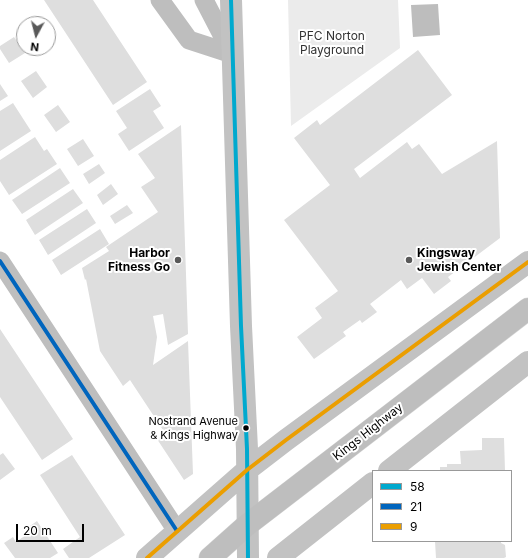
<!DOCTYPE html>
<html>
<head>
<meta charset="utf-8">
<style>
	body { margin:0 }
	#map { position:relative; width:528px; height:558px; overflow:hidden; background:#fff; font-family:Inter,sans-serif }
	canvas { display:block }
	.legend { position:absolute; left:372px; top:470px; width:140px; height:72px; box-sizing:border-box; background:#fff; border:1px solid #999; margin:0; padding:5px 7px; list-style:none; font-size:12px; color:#000 }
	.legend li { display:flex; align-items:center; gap:8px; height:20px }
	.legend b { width:20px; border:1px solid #999 }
	.north { position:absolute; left:16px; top:16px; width:40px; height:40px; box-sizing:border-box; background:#fff; border:1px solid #999; border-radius:50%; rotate:187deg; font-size:11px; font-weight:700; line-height:16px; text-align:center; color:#000 }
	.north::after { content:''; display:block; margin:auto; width:14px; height:18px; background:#595959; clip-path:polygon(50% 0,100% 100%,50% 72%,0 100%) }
	.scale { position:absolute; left:16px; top:524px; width:68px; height:18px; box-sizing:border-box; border:2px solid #000; border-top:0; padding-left:5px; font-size:12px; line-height:14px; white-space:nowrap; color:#000; -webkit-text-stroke:3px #fff; paint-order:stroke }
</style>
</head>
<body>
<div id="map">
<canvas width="528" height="558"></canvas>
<ul class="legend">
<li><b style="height:5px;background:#00a9ce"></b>58</li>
<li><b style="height:5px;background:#0065bd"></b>21</li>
<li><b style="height:5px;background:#eb9e00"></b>9</li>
</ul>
<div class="north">N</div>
<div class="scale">20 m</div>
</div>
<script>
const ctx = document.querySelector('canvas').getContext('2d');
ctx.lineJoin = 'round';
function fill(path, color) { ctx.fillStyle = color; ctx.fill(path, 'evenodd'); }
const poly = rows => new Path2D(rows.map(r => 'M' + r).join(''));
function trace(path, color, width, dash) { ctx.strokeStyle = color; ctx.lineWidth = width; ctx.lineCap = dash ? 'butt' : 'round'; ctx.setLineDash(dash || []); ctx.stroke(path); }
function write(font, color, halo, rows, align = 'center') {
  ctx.font = font + ' Inter,sans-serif'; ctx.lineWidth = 4; ctx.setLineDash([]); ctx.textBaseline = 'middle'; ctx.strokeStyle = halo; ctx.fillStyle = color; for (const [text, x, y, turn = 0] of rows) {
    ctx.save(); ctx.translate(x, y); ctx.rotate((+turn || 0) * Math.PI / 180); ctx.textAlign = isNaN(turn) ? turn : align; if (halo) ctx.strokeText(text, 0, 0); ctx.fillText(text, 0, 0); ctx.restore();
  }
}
fill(poly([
	[288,0,398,0,400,48,291,126]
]), '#ebebeb');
fill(poly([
	[438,4,440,35,413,37,411,5]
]), '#bdbdbd');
fill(poly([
	[44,0,93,0,147,82,113,105],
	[14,37,25,53,9,63,0,49,0,46],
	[418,50,452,95,354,169,360,178,407,142,412,149,419,144,442,174,497,141,500,238,448,277,451,281,434,294,422,278,407,289,401,280,370,304,377,312,362,323,360,320,343,332,346,336,314,359,297,337,322,318,315,308,338,291,284,220,330,185,294,138,317,120,320,125],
	[36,71,47,87,33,98,21,81],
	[0,84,8,96,0,101],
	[150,89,161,106,153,111,164,128,129,151,118,134,127,128,116,111],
	[13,103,31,131,0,151,0,111],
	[58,105,70,122,56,132,44,115],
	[181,125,188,334,168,345,163,314,153,316,157,337,153,365,188,341,193,474,184,480,157,439,165,433,130,380,123,386,100,351,86,279,85,280,82,268,109,251,106,247,158,212,141,187,155,178,138,154],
	[35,137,44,151,47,149,57,164,9,195,0,181,0,160],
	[83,139,94,156,78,166,67,149],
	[99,164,105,173,89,184,83,174],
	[60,168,70,183,22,214,12,200],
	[111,184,118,194,103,205,97,195],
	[73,189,83,203,35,235,26,220],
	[127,205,133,213,115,224,110,216],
	[87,209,96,223,48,255,39,240],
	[100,229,109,244,61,275,52,260],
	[0,329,73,439,42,460,0,397],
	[482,438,504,438,505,471,440,471,440,467,447,467,447,464,461,464,460,451,482,450],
	[3,453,15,469,0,480,0,455],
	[72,455,125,535,89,558,69,558,63,549,80,537,40,475],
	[37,521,58,553,50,558,15,558,4,543,13,537,16,542,33,530,30,526],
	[435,541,501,541,501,543,505,545,506,557,504,558,436,558]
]), '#dedede');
const primary = poly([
	[210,558,247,525,528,309]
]);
trace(primary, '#dbdbdb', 23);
trace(poly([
	[160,0,189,40,232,54],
	[204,0,232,54],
	[0,261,177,531]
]), '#bebebe', 19);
trace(poly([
	[231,0,241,326,247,449,248,558],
	[389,471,528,362],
	[147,558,247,470,286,440,528,262],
	[278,558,373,483]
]), '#c2c2c2', 22);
trace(primary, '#bebebe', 22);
trace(poly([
	[231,0,241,326,247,449,248,558]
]), '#00a9ce', 4);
trace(poly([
	[0,261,177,531]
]), '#0065bd', 4);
trace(poly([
	[147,558,247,470,286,440,528,262]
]), '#eb9e00', 4);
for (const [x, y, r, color] of [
	[178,260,4,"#595959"],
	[409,260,4,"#595959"],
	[246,428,3.5,"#000"]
]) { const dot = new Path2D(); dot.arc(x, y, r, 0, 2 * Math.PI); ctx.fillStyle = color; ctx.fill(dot); trace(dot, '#fff', 1.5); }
write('11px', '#000', '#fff', [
	["Nostrand Avenue",238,422],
	["& Kings Highway",238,436]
], 'right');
write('12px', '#313131', '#fff', [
	["PFC Norton",332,36],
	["Playground",332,50]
]);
write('bold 12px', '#000', '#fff', [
	["Harbor",170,253],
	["Fitness Go",170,267],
	["Kingsway",417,253,"left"],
	["Jewish Center",417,267,"left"]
], 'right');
write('12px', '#000', '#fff', [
	["Kings Highway",368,432,-38]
]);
</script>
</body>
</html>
